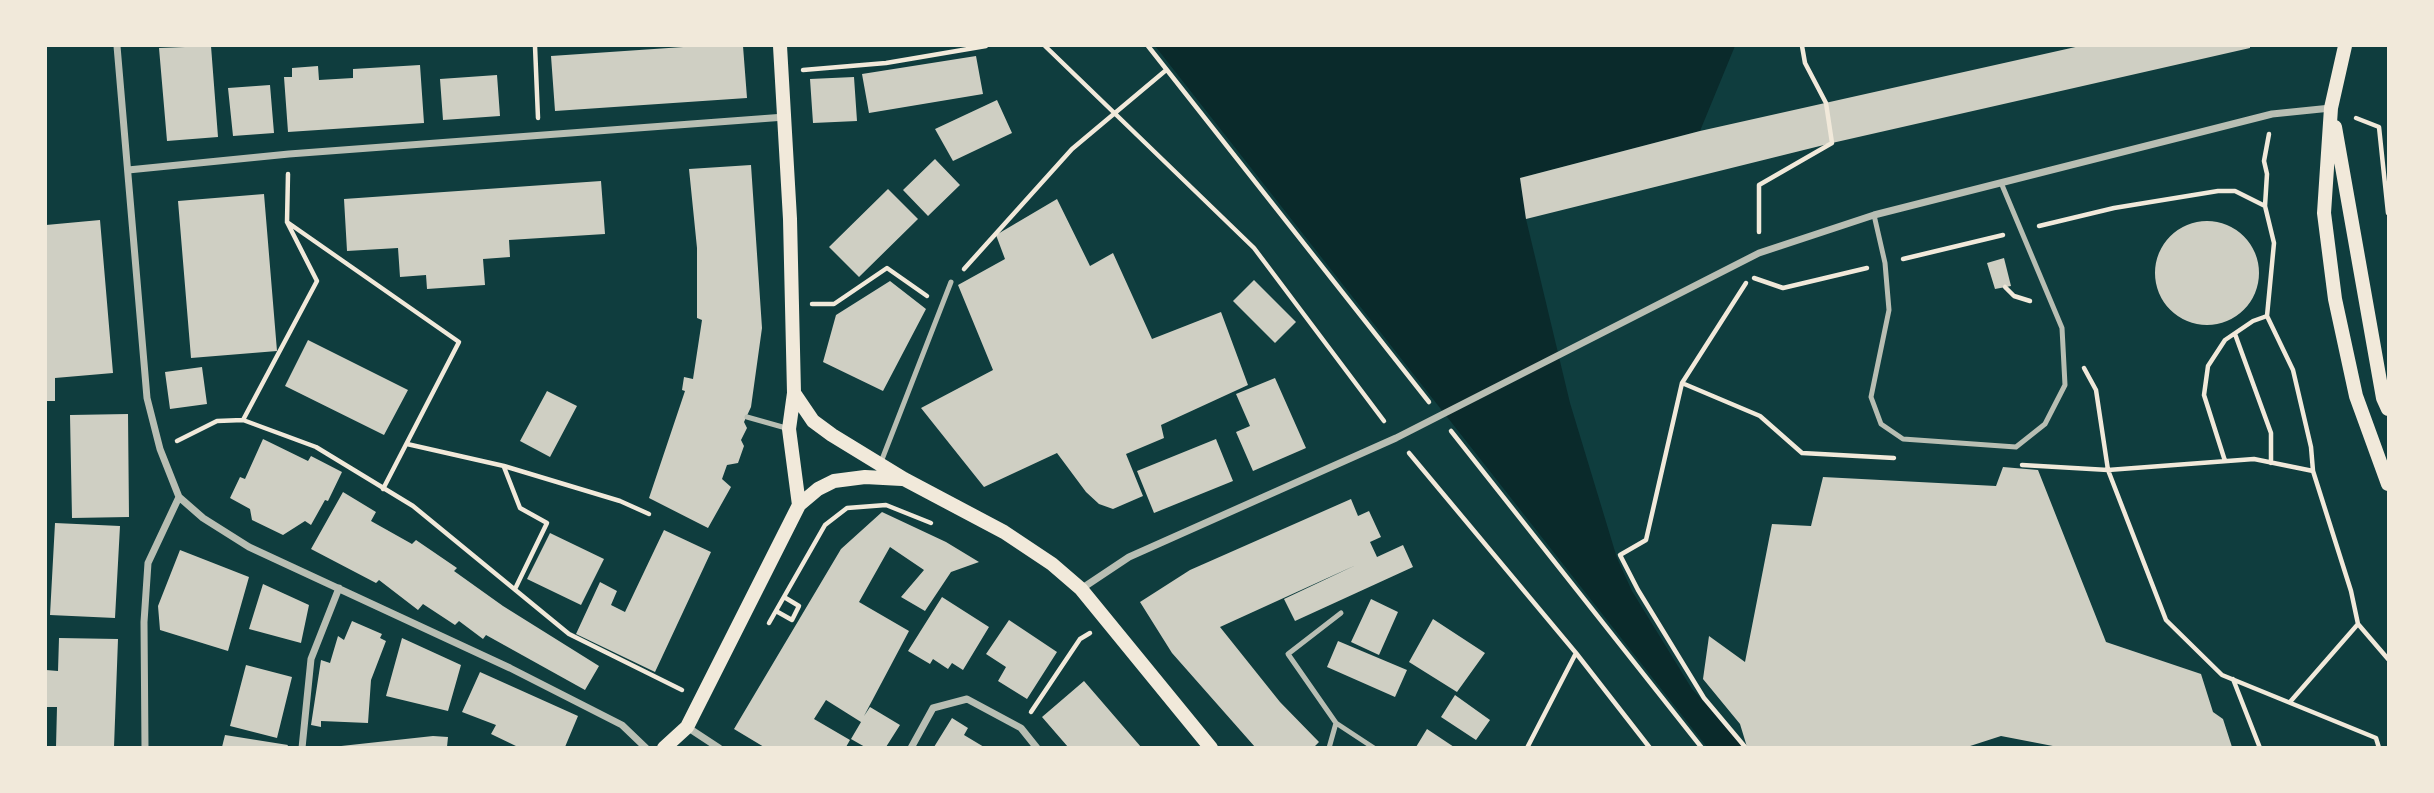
<!DOCTYPE html>
<html>
<head>
<meta charset="utf-8">
<style>
	body { margin:0 }
	#map { position:relative; width:2434px; height:793px; overflow:hidden; background:#0f3d3e; font-family:"Zilla Slab",serif }
	canvas { display:block }
	.frame { position:absolute; inset:0; border:47px solid #f1e9da; pointer-events:none }
</style>
</head>
<body>
<div id="map">
<canvas width="2434" height="793"></canvas>
<div class="frame"></div>
</div>
<script>
const ctx = document.querySelector('canvas').getContext('2d');
ctx.lineJoin = 'round';
function fill(path, color) { ctx.fillStyle = color; ctx.fill(path, 'evenodd'); }
const poly = rows => new Path2D(rows.map(r => 'M' + r).join(''));
function trace(path, color, width, dash) { ctx.strokeStyle = color; ctx.lineWidth = width; ctx.lineCap = dash ? 'butt' : 'round'; ctx.setLineDash(dash || []); ctx.stroke(path); }
fill(poly([
	[1155,46,1735,46,1700,131,1520,178,1526,219,1570,403,1617,558,1632,591,1692,689,1746,747,1707,747]
]), '#0a2a2b');
fill(poly([
	[211,46,218,137,167,141,159,48],
	[698,46,743,46,747,98,555,111,551,56],
	[2080,46,2250,46,2250,48,1832,143,1526,219,1520,178,1700,131],
	[976,56,983,94,869,113,862,74],
	[420,65,424,123,288,132,284,77,292,77,292,68,318,66,319,80,353,78,353,69],
	[497,75,500,116,443,120,440,79],
	[854,77,857,121,813,123,810,79],
	[270,85,274,133,233,136,228,88],
	[997,100,1012,133,953,161,935,129],
	[935,159,960,185,928,216,903,190],
	[751,165,762,328,751,407,744,422,747,428,741,440,744,446,738,463,727,465,722,479,731,487,708,528,649,498,685,391,682,390,684,377,693,379,702,320,697,318,697,248,689,169],
	[601,181,605,234,509,240,510,257,483,259,485,285,427,289,426,275,400,277,398,248,347,251,344,199],
	[888,189,918,219,859,277,829,247],
	[264,194,277,351,191,358,178,201],
	[1057,199,1090,266,1113,253,1152,339,1221,312,1248,385,1161,425,1164,438,1126,454,1143,496,1113,509,1099,504,1086,492,1057,453,984,487,921,408,993,370,958,285,1005,259,996,235],
	[100,220,113,373,55,378,55,401,46,401,46,225],
	'2155 273a52 52 0 1 1 104 0a52 52 0 1 1-104 0Z',
	[2004,258,2011,286,1995,289,1987,263],
	[1254,280,1296,322,1275,343,1233,301],
	[890,281,926,309,883,391,823,362,836,315],
	[308,340,408,390,384,435,285,386],
	[202,367,207,404,170,409,165,372],
	[1275,378,1306,448,1253,471,1236,432,1250,426,1236,394],
	[547,391,577,406,550,457,520,441],
	[128,414,129,517,72,518,70,415],
	[263,439,308,461,311,456,342,472,328,501,325,500,311,525,305,521,283,535,252,520,250,509,230,498,240,477,245,479],
	[1216,439,1233,481,1154,513,1137,471],
	[2003,467,2038,470,2106,642,2201,674,2213,712,2223,719,2232,747,2058,747,2001,736,1967,747,1747,747,1740,724,1703,679,1709,636,1745,662,1772,524,1811,526,1823,477,1996,486],
	[343,492,376,512,371,521,412,544,416,540,457,568,454,571,503,606,599,666,585,690,486,635,483,639,459,621,455,625,423,604,418,610,379,580,376,583,311,549],
	[1351,499,1358,516,1369,511,1381,537,1370,542,1377,557,1403,545,1413,567,1295,621,1284,599,1356,565,1220,627,1280,702,1319,742,1314,747,1255,747,1172,653,1140,602,1190,570],
	[882,512,946,542,979,562,951,572,925,611,901,597,924,570,890,547,859,602,909,631,864,716,870,707,900,725,886,747,865,747,851,739,861,722,826,700,814,719,850,740,846,747,764,747,734,729,841,549],
	[55,523,120,526,115,618,50,615],
	[664,530,711,552,655,672,576,634,600,582,617,591,611,605,625,612],
	[550,533,604,559,581,605,527,579],
	[180,550,249,577,228,651,160,630,158,606],
	[263,584,309,605,301,643,249,629],
	[942,597,989,627,963,670,952,663,948,669,933,659,930,664,908,651],
	[1371,599,1398,612,1379,655,1351,642],
	[1433,619,1485,653,1457,692,1409,662],
	[1009,620,1057,652,1027,699,998,681,1006,667,986,654],
	[352,621,382,634,380,638,386,641,371,680,368,723,321,721,321,727,311,725,321,660,330,663,338,636,344,640],
	[59,638,118,639,114,747,56,747,57,707,46,707,46,670,58,671],
	[402,638,461,665,448,711,386,696],
	[1338,641,1407,670,1395,697,1327,667],
	[246,665,292,677,277,738,230,726],
	[480,672,578,716,565,747,518,747,491,734,496,725,462,712],
	[1084,681,1141,747,1068,747,1042,717],
	[1455,695,1490,720,1476,740,1441,717],
	[952,718,968,728,964,735,984,747,934,747],
	[1427,729,1454,747,1416,747],
	[225,735,288,745,287,747,222,747],
	[433,736,448,737,447,747,332,747]
]), '#cfcfc3');
trace(poly([
	[535,46,538,118],
	[1045,46,1254,248,1384,421],
	[1148,46,1429,402],
	[803,70,886,63,986,46],
	[2356,118,2379,127,2388,213],
	[2269,134,2264,161,2267,174,2265,206,2274,243,2267,316,2293,370,2311,447,2313,471,2351,591,2358,624,2388,659],
	[287,222,459,342,383,489],
	[2039,226,2114,208,2218,191,2235,191,2265,206],
	[1759,232,1759,185,1832,143,1826,103,1805,63,1802,46],
	[1903,259,2003,235],
	[964,269,1072,149,1165,71],
	[1754,278,1783,288,1867,268],
	[2005,287,2014,296,2030,301],
	[812,304,834,304,887,268,927,296],
	[2235,334,2271,433,2271,463],
	[2084,368,2096,390,2108,470,2166,620,2222,675,2376,738,2379,748],
	[1682,383,1760,416,1802,453,1894,458],
	[243,420,317,281,287,222,288,174],
	[1451,431,1702,748],
	[177,441,217,421,243,420,316,447,413,506,569,634,682,690],
	[407,444,504,466,620,501,649,514],
	[1409,453,1576,653,1650,748],
	[2225,461,2204,395,2208,366,2225,340,2253,321,2267,316],
	[2022,465,2108,470,2254,459,2313,471],
	[504,467,520,508,547,523,515,589],
	[776,611,792,620,799,606,784,597],
	[769,623,825,525,847,508,886,505,931,523],
	[2233,679,2260,748],
	[2290,702,2358,624],
	[1031,712,1080,639,1090,633],
	[1527,748,1576,653],
	[1746,748,1704,698,1638,590,1620,555,1646,540,1682,383,1746,283]
]), '#f1e9da', 4.5);
trace(poly([
	[1874,215,1885,263,1889,310,1871,397,1881,424,1903,439,2016,447,2045,424,2065,385,2062,328,2002,185],
	[747,417,786,428],
	[881,462,951,282],
	[1336,723,1374,748],
	[1329,748,1336,723,1288,654,1341,613]
]), '#b8beb3', 5);
trace(poly([
	[117,46,147,398,160,449,179,497,203,518,249,547,510,668,622,725,646,748],
	[128,170,289,154,785,117],
	[1081,589,1129,557,1396,438,1759,253,1874,215,2272,114,2331,108],
	[687,727,719,748],
	[145,748,144,622,148,563,179,497],
	[302,748,311,659,339,588],
	[911,748,933,708,967,699,1021,728,1037,748]
]), '#b8beb3', 7);
trace(poly([
	[780,46,790,219,794,393,789,429,799,505],
	[2345,46,2331,108,2324,213,2335,299,2356,396,2388,484],
	[2335,127,2383,398,2388,409],
	[794,393,813,421,832,435,904,479,1004,532,1052,564,1081,589,1211,748],
	[664,748,687,727,799,505,818,489,834,481,865,477,902,479]
]), '#f1e9da', 14);
</script>
</body>
</html>
